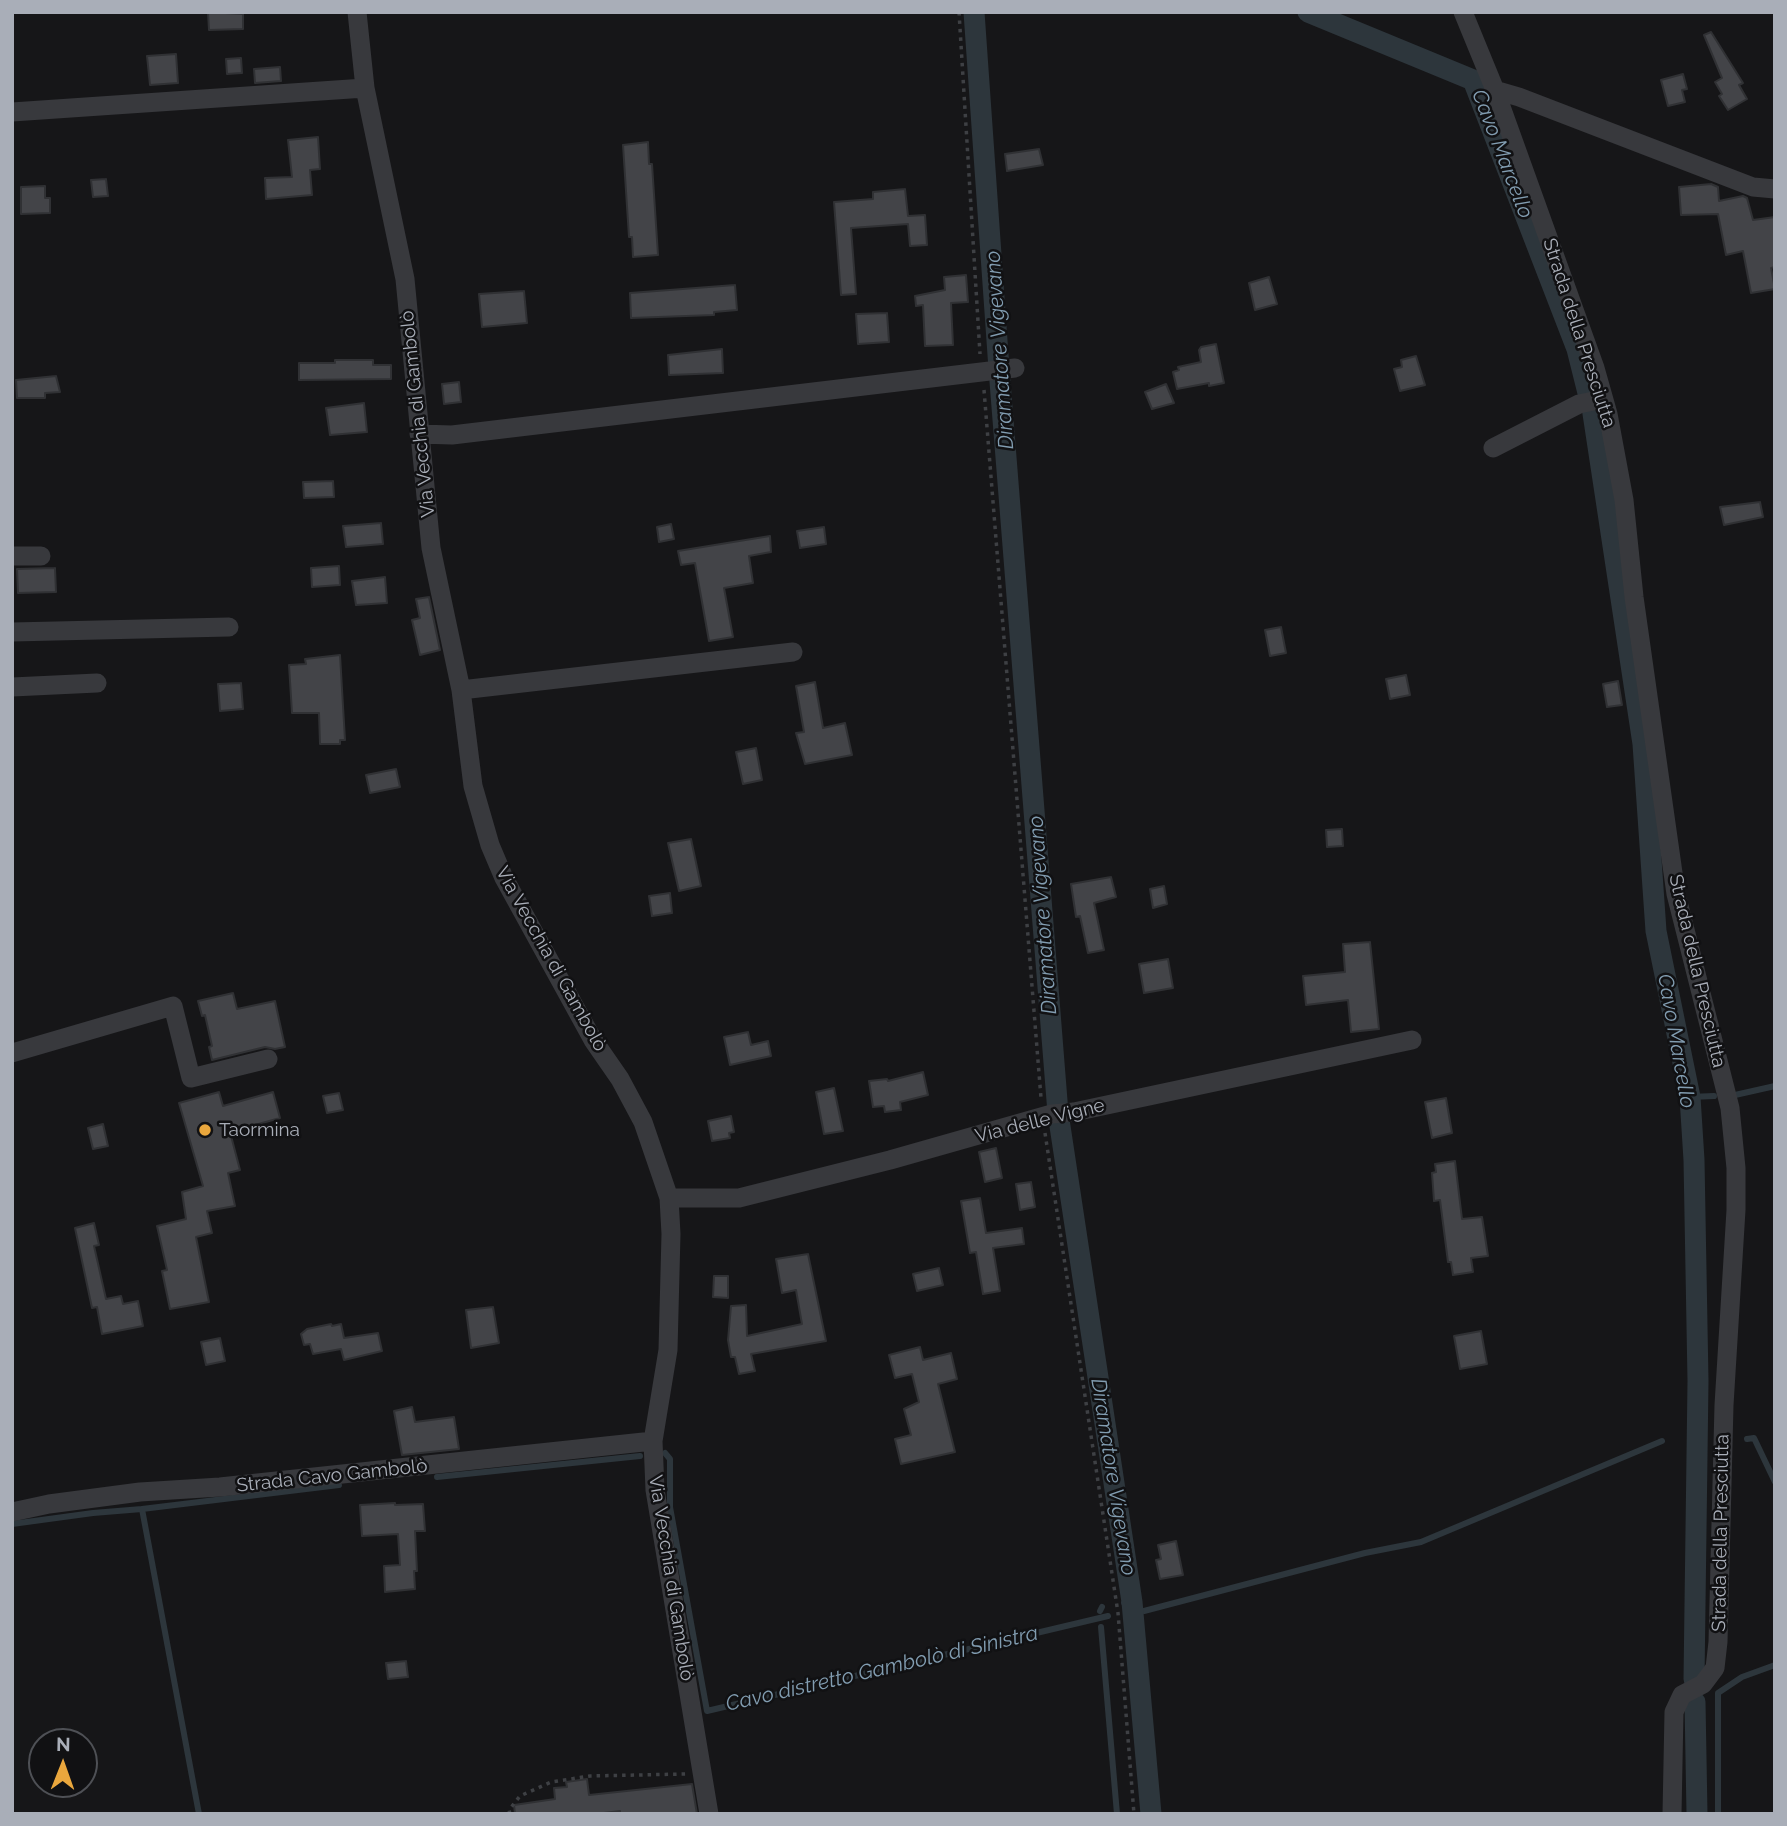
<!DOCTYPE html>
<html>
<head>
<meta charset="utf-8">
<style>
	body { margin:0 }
	#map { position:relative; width:1787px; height:1826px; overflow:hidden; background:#161618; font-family:Raleway,sans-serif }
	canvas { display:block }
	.frame { position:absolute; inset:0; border:14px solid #a9aeb8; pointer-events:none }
	.north { position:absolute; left:28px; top:1728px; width:70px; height:70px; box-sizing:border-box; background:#111113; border:2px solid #4e5055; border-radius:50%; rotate:1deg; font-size:19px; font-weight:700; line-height:28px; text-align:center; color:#a9aeb8 }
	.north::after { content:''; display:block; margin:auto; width:24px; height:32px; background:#eaa73d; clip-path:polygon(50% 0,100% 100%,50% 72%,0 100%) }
</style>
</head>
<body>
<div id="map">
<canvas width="1787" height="1826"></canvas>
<div class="frame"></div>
<div class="north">N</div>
</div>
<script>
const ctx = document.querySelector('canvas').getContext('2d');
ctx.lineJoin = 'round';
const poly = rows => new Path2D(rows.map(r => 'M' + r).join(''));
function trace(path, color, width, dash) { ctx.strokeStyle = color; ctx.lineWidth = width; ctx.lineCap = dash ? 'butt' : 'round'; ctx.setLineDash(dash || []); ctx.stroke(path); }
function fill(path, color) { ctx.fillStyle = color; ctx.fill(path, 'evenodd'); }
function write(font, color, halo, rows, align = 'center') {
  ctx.font = font + ' Raleway,sans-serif'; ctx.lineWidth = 5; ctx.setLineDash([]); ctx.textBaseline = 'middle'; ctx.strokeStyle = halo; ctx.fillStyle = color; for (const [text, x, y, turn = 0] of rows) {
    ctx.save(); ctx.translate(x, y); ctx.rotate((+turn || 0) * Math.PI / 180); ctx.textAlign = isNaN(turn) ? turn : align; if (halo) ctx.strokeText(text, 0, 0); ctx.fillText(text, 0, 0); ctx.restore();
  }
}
trace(poly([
	[1735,1095,1775,1086],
	[1690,1097,1714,1096],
	[1747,1439,1754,1438,1775,1482],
	[665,1453,670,1459,670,1507,707,1711,1108,1616],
	[437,1477,640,1456],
	[142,1509,199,1814],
	[12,1524,93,1513,142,1509,339,1485],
	[1124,1603,1132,1602],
	[1100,1611,1102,1607],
	[1144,1611,1365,1553,1421,1542,1662,1441],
	[1101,1627,1117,1814],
	[1718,1814,1718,1693,1742,1677,1775,1665]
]), '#2d363c', 6);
trace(poly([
	[974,12,999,369,1058,1113,1132,1602,1151,1814],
	[1308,12,1473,80,1577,349,1589,397],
	[1592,407,1643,744,1656,931,1690,1097,1694,1160,1698,1381,1694,1679],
	[1695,1702,1697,1814]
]), '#2d363c', 21);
const building = poly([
	[208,12,243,14,243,29,209,30,208,12],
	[1711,32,1743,83,1739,85,1747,99,1728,110,1719,96,1722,94,1715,82,1722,78,1704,35,1711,32],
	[176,54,178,83,150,85,147,56,176,54],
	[241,58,242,73,227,74,226,59,241,58],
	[280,67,281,81,255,83,254,69,280,67],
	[1683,74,1687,89,1682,90,1685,102,1668,106,1661,80,1683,74],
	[318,137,320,169,310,170,312,195,266,199,265,178,292,177,288,140,318,137],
	[648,142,649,164,652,164,658,255,633,257,632,237,629,237,623,145,648,142],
	[1039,149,1043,165,1007,171,1005,154,1039,149],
	[106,179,108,196,93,197,91,180,106,179],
	[1711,184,1718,187,1719,201,1743,196,1747,198,1753,220,1775,217,1775,267,1771,268,1775,289,1751,293,1743,251,1726,255,1718,214,1681,215,1679,187,1711,184],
	[45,186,45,198,50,198,50,213,21,214,21,187,45,186],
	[905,189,908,216,925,215,927,245,910,246,908,224,851,228,856,294,841,295,834,202,873,199,873,192,905,189],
	[966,275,968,302,951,303,953,345,925,346,923,305,916,306,915,296,945,290,944,277,966,275],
	[1269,277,1277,304,1255,310,1249,283,1269,277],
	[735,285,737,310,714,312,714,315,631,318,630,293,735,285],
	[524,291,527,323,482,327,479,294,524,291],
	[887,313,889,342,858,344,856,314,887,313],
	[1216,344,1224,383,1209,386,1209,383,1177,389,1173,372,1179,370,1178,367,1201,362,1199,350,1201,347,1216,344],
	[722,349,723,373,669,375,668,355,722,349],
	[1416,356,1425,385,1400,391,1394,369,1402,367,1401,360,1416,356],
	[335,360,373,360,373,365,391,365,391,379,299,380,299,363,335,363,335,360],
	[56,376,60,392,45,393,45,398,17,398,16,380,56,376],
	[459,382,461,402,444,404,442,384,459,382],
	[1166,384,1174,403,1152,409,1145,392,1166,384],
	[364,403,367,432,330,435,326,408,364,403],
	[333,481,334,497,304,498,303,482,333,481],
	[1760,502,1763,517,1724,525,1720,507,1760,502],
	[381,523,383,544,346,547,343,526,381,523],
	[671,524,674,539,659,542,657,527,671,524],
	[824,527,826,544,800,548,797,531,824,527],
	[770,536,771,552,749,556,753,583,724,588,733,637,709,641,695,563,681,565,678,551,770,536],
	[339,566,340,585,312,587,311,568,339,566],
	[55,568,56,592,18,593,17,569,55,568],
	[385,577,387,603,356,605,352,581,385,577],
	[429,597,440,650,420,655,412,620,420,618,416,599,429,597],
	[1281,627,1286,653,1270,656,1265,630,1281,627],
	[340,655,345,740,340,740,340,744,320,744,319,713,292,713,289,665,306,664,305,659,340,655],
	[1406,675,1410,695,1390,699,1386,679,1406,675],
	[1618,681,1622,705,1607,707,1603,684,1618,681],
	[815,682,823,728,845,723,852,755,805,764,796,733,804,732,796,686,815,682],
	[241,683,243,709,220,711,218,684,241,683],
	[756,748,762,780,743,784,736,752,756,748],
	[396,769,400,787,370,793,366,775,396,769],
	[1342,829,1343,846,1327,847,1326,830,1342,829],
	[691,839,701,886,679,891,668,843,691,839],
	[1111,877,1116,897,1094,903,1104,950,1088,953,1080,916,1076,917,1071,884,1111,877],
	[1164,886,1167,904,1153,908,1150,889,1164,886],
	[670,893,672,913,652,916,649,896,670,893],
	[1370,942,1379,1029,1351,1032,1348,1000,1306,1005,1303,976,1345,972,1343,944,1370,942],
	[1168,959,1173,988,1144,993,1139,964,1168,959],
	[233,993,237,1009,275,1001,285,1047,275,1049,265,1047,212,1060,209,1047,212,1046,205,1015,202,1016,198,1001,233,993],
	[748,1032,751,1045,768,1041,771,1056,730,1065,724,1037,748,1032],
	[923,1072,928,1095,900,1102,901,1110,885,1112,884,1106,873,1107,869,1081,887,1079,888,1081,923,1072],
	[834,1088,843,1131,824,1134,816,1092,834,1088],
	[219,1092,223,1106,273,1092,280,1118,230,1132,240,1170,228,1173,235,1206,207,1211,212,1233,196,1237,209,1302,170,1309,162,1271,167,1270,157,1226,186,1219,182,1192,203,1186,179,1103,219,1092],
	[339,1093,343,1110,327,1113,323,1096,339,1093],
	[1446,1098,1452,1133,1432,1138,1425,1102,1446,1098],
	[731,1116,734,1132,729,1133,730,1138,712,1141,708,1121,731,1116],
	[103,1124,108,1146,93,1149,88,1128,103,1124],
	[996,1148,1002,1178,985,1182,979,1152,996,1148],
	[1455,1161,1462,1219,1482,1217,1488,1256,1471,1258,1473,1272,1453,1275,1451,1262,1448,1262,1440,1200,1434,1201,1432,1173,1436,1172,1435,1164,1455,1161],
	[1031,1182,1035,1207,1020,1210,1016,1184,1031,1182],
	[980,1198,986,1233,1022,1228,1024,1244,993,1248,1000,1291,983,1294,976,1252,970,1253,961,1201,980,1198],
	[94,1223,99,1245,94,1246,106,1299,121,1296,123,1304,138,1301,143,1326,102,1334,97,1307,92,1308,75,1228,94,1223],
	[808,1254,826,1341,751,1354,755,1371,739,1374,735,1357,731,1357,728,1340,731,1306,746,1305,747,1336,802,1324,796,1290,782,1293,776,1259,808,1254],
	[939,1268,943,1285,917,1291,913,1274,939,1268],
	[714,1276,728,1276,728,1298,713,1297,714,1276],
	[493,1307,499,1343,471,1348,466,1310,493,1307],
	[331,1324,332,1326,341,1324,344,1338,378,1333,382,1351,344,1360,341,1349,313,1354,310,1344,304,1345,301,1334,307,1329,331,1324],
	[1481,1331,1487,1364,1460,1369,1454,1336,1481,1331],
	[220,1338,225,1361,206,1365,201,1342,220,1338],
	[920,1347,923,1360,951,1353,957,1379,938,1384,955,1452,901,1464,895,1439,911,1435,904,1409,919,1402,912,1374,895,1378,889,1355,920,1347],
	[412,1407,415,1422,454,1417,459,1449,402,1455,394,1411,412,1407],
	[395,1503,395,1505,423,1504,425,1531,415,1531,417,1571,414,1571,415,1589,385,1592,384,1566,400,1565,398,1534,362,1536,360,1505,395,1503],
	[1176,1541,1183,1575,1160,1579,1156,1560,1161,1559,1158,1545,1176,1541],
	[406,1661,408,1677,388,1679,386,1663,406,1661],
	[587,1779,589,1795,692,1784,697,1814,620,1814,620,1811,596,1814,515,1814,514,1805,555,1799,554,1788,567,1787,566,1782,587,1779]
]);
fill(building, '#434448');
trace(building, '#303134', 2);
trace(poly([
	[959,12,980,354],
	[984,390,1041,1098],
	[1045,1133,1118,1613,1134,1814],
	[510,1814,509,1810,520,1796,551,1782,590,1776,686,1774]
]), '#3e4044', 3.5, [3.5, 5]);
trace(poly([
	[357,12,365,88,405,279,431,548,461,690,473,786,490,845,504,878,593,1040,620,1079,643,1122,669,1198,671,1234,668,1350,653,1441,655,1490,709,1814],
	[1463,12,1495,90,1595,368,1608,414,1624,500,1634,597,1676,894,1730,1108,1736,1168,1736,1210,1724,1405,1718,1642,1715,1668,1703,1684,1682,1695,1674,1712,1672,1814],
	[1495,90,1519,97,1753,187,1775,189],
	[12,112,365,88],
	[419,434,452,435,1015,368],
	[1493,448,1579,404,1603,399],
	[12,556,41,556],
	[12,632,229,627],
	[12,687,97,683],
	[461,690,793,652],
	[12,1053,173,1006,191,1078,268,1059],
	[669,1198,739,1198,890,1160,1052,1114,1074,1112,1412,1040],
	[12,1512,49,1504,140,1492,220,1487,653,1441]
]), '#38393d', 19);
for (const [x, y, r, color] of [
	[205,1130,7,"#eaa73d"]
]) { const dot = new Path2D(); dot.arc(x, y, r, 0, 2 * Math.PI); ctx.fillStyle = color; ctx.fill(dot); trace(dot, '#111113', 2.5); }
write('19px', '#a9aeb8', '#111113', [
	["Strada della Presciutta",1579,333,72],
	["Via Vecchia di Gambolò",418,414,-96],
	["Via Vecchia di Gambolò",551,959,61],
	["Strada della Presciutta",1697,971,77],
	["Via delle Vigne",1040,1121,-14],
	["Strada Cavo Gambolò",332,1476,-6],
	["Strada della Presciutta",1721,1533,-89],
	["Via Vecchia di Gambolò",671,1578,81]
]);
write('19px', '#a9aeb8', '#111113', [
	["Taormina",219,1130]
], 'left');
write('italic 21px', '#829db1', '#111113', [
	["Cavo Marcello",1502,154,69],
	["Diramatore Vigevano",1000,350,-94],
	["Diramatore Vigevano",1043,915,-94],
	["Cavo Marcello",1676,1041,80],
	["Diramatore Vigevano",1113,1477,81],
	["Cavo distretto Gambolò di Sinistra",882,1669,-13]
]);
</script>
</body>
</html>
